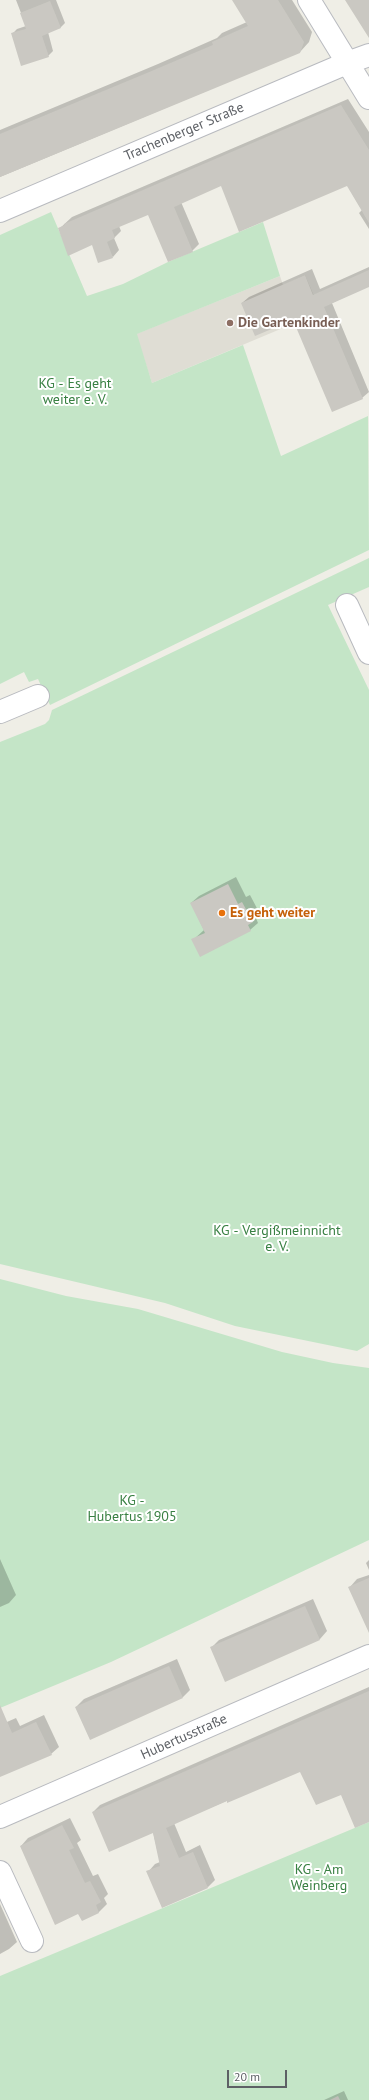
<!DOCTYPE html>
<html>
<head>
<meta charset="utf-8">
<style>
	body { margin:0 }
	#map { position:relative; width:369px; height:2100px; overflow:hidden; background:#efeee6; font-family:"PT Sans",sans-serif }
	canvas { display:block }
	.scale { position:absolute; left:227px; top:2070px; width:60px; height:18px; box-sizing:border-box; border:2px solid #5d6065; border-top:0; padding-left:5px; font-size:12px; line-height:14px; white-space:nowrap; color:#5d6065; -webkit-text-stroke:3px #fff; paint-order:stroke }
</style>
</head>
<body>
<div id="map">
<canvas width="369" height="2100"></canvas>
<div class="scale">20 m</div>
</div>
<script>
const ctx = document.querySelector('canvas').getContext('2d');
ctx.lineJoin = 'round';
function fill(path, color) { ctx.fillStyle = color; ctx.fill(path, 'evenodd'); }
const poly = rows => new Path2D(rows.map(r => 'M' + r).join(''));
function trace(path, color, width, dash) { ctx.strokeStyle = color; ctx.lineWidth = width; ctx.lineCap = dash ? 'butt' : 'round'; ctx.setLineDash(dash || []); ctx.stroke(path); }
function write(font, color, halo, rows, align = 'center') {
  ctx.font = font + ' "PT Sans",sans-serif'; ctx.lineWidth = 4; ctx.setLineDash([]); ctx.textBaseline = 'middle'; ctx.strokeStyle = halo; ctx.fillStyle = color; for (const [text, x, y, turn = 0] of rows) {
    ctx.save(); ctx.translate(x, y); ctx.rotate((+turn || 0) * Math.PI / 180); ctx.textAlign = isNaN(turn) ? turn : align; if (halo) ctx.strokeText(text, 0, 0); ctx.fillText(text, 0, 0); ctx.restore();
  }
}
fill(poly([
	[305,275,321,312,152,383,136,334,280,276,283,285]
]), '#dfddd4');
fill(poly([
	[51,212,87,296,123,284,168,262,263,222,280,276,137,334,152,383,243,345,281,456,368,416,369,550,50,705,38,679,29,682,24,672,0,684,0,235],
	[369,558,369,587,328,605,369,690,369,1344,357,1351,235,1326,165,1303,0,1264,0,742,45,724,49,720,52,710],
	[0,1279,66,1296,138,1309,282,1352,333,1363,369,1368,369,1540,111,1662,0,1708],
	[369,1822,369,2100,340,2100,338,2096,330,2100,0,2100,0,1976]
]), '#c4e5c7');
fill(poly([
	[16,0,56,0,65,23,60,28,48,32,53,51,48,56,12,34,17,29,26,26],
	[240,0,292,0,312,32,309,42,300,52,0,177,0,130,158,64,217,38,222,33,247,22],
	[348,99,369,132,369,229,359,213,362,210,347,185,222,184,181,202,199,244,192,251,149,213,119,226,121,231,114,238,119,250,113,257,92,243,59,229,72,217],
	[369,267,369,286,332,303,369,392,362,398,294,319,242,303,249,297,312,269,320,289],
	[236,877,246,897,250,895,260,914,256,918,258,923,250,930,193,940,204,930,191,903,199,896],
	[0,1559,16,1595,9,1603,0,1607],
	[369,1560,369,1570,366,1563],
	[369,1575,369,1616,350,1587,357,1579],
	[313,1599,327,1631,320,1639,211,1648,219,1640],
	[177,1659,190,1690,183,1697,76,1707,84,1699],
	[369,1687,369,1821,341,1794,300,1770,174,1823,186,1852,200,1845,215,1880,208,1887,148,1872,155,1864,160,1862,153,1832,93,1812,100,1805],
	[44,1715,59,1747,51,1754,0,1776,0,1725,16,1718,20,1726],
	[70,1818,81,1840,77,1843,93,1876,98,1874,108,1894,104,1898,107,1904,99,1912,82,1920,79,1912,21,1846,28,1838],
	[0,1904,17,1942,9,1949,0,1954],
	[344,2091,348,2100,324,2100]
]), '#0003');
fill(poly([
	[232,0,278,0,304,42,300,53,0,177,0,134,147,73,213,45,212,42,248,26],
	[345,0,369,0,369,38],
	[50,1,61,28,42,36,49,57,21,66,11,33,26,29,20,13],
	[341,105,369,150,369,223,347,186,239,232,221,186,174,207,193,252,168,262,148,215,112,230,115,238,107,242,113,258,98,263,92,245,68,256,58,228,65,225,64,224],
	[369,270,369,287,324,307,363,399,332,412,293,320,255,336,241,303,305,275,313,295],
	[228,884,238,904,242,902,253,922,248,925,251,931,200,957,191,939,205,933,190,903],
	[369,1578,369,1633,348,1587],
	[305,1606,320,1640,225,1682,210,1647],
	[169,1666,183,1698,90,1740,75,1707],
	[369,1691,369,1822,355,1828,341,1795,316,1805,300,1772,227,1803,227,1801,166,1828,179,1858,193,1852,208,1888,162,1908,146,1871,160,1866,153,1833,109,1852,92,1812],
	[0,1705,12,1733,36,1722,52,1755,0,1777],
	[62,1825,74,1848,69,1850,85,1883,90,1881,101,1902,96,1905,99,1913,82,1921,78,1914,55,1925,20,1846]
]), '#cac8c2');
const street = poly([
	[0,211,347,63],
	[347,605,369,653],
	[0,712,38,696],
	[0,1817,369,1656],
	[0,1872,32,1941]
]);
const secondary = poly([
	[309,0,369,98],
	[347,63,369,55]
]);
trace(street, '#b8babf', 24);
trace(secondary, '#b9bbc0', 24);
trace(street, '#fff', 22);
trace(secondary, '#fff', 22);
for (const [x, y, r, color] of [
	[230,323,4,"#8d6e63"],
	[222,913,4,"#e8710a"]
]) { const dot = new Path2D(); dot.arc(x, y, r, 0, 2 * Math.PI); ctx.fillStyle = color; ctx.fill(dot); trace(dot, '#fff', 1.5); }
write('14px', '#5d6065', '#fff', [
	["Trachenberger Straße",184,132,-23],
	["Hubertusstraße",184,1737,-24]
]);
write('bold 14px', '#785e54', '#fff', [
	["Die Gartenkinder",238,323]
], 'left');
write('14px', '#398043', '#fff', [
	["KG - Es geht",75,384],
	["weiter e. V.",75,400],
	["KG - Vergißmeinnicht",277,1231],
	["e. V.",277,1247],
	["KG -",132,1501],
	["Hubertus 1905",132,1517],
	["KG - Am",319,1870],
	["Weinberg",319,1886]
]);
write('bold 14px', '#c56008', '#fff', [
	["Es geht weiter",230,913]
], 'left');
</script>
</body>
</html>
